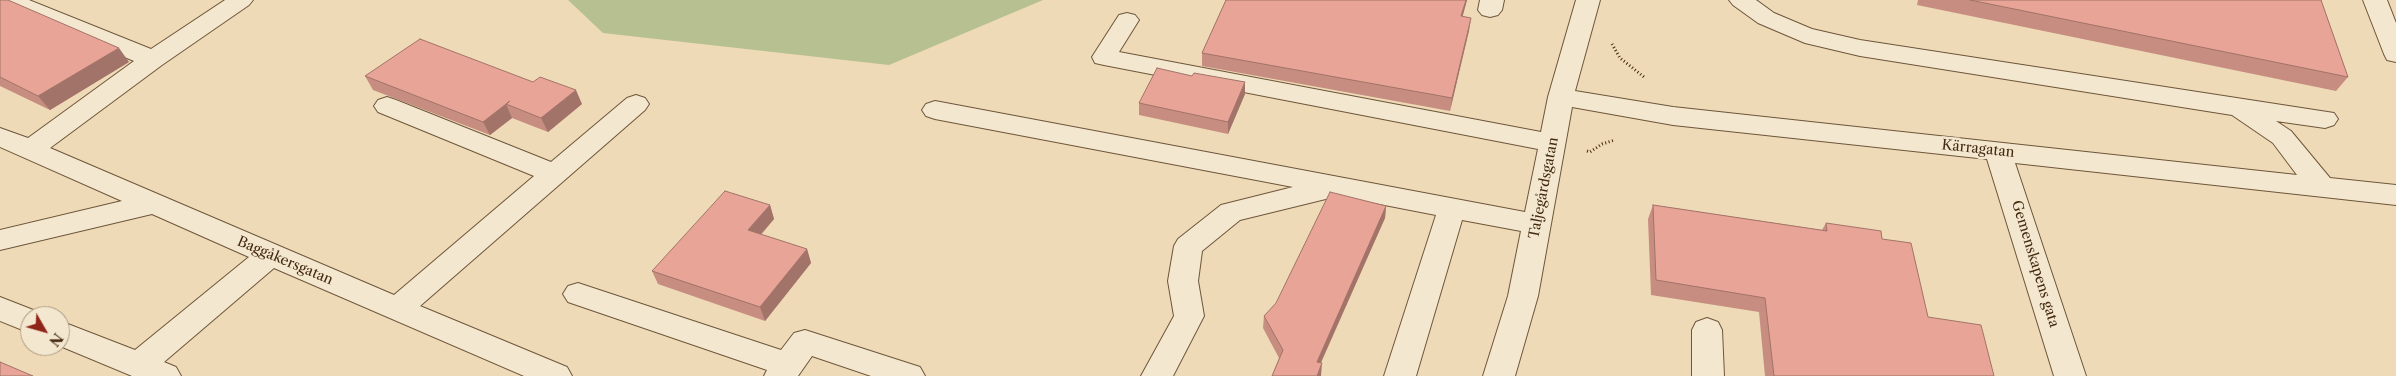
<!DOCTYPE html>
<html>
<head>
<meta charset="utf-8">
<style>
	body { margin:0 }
	#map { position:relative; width:2396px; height:376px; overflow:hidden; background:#eedab6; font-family:"Libre Caslon Text",serif }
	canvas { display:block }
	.north { position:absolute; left:20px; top:306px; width:50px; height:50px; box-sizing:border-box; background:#f4e7d0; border:1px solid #ae9b83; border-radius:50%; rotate:128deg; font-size:14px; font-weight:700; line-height:20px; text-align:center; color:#442a10 }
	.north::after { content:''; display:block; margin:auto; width:18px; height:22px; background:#8f2418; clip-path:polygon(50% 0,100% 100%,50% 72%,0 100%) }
</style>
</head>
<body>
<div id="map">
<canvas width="2396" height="376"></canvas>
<div class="north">N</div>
</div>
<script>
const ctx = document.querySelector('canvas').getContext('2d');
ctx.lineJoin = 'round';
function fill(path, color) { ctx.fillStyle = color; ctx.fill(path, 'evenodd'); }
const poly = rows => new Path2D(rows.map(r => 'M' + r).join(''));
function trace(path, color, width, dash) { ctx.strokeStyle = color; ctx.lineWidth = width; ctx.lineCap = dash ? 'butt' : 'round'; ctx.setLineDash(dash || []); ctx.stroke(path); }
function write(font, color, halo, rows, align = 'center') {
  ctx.font = font + ' "Libre Caslon Text",serif'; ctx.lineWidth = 5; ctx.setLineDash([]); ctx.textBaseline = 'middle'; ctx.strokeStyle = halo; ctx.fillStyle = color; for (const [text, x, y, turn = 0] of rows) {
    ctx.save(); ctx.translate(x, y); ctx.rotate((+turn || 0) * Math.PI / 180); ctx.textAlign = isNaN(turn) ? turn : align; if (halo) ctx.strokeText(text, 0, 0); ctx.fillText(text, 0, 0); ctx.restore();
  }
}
fill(poly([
	[568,0,1043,0,889,65,603,33]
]), '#b6c090');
const minor = poly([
	[0,0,29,0,151,49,225,0,253,0,249,5,162,65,50,148,394,295,534,176,378,112,374,106,378,100,387,97,396,100,551,162,627,98,636,95,645,98,649,104,645,110,420,306,567,367,572,376,524,376,274,268,164,362,176,367,181,376,132,376,60,346,60,321,135,350,249,257,152,214,0,250,0,230,122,201,0,147,0,128,28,138,134,61,0,5,0,0],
	[1480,0,1504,0,1502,10,1498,15,1490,17,1482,15,1478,10,1480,0],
	[1576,0,1600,0,1575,91,1673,107,2297,175,2273,143,2232,115,1860,56,1805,43,1758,23,1733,5,1729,0,1756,0,1774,13,1812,29,1860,40,2334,113,2338,119,2334,125,2325,128,2276,121,2291,131,2330,178,2396,185,2396,205,2015,163,2086,376,2054,376,1987,159,1673,125,1572,107,1538,296,1515,376,1483,376,1508,296,1521,231,1462,220,1416,376,1384,376,1436,215,1338,196,1240,220,1202,251,1198,281,1204,316,1173,376,1141,376,1174,316,1168,281,1174,246,1178,239,1221,205,1293,187,935,119,926,116,922,110,926,104,935,101,1525,212,1538,149,1104,65,1095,63,1092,57,1119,15,1127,13,1135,15,1139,20,1119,52,1541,132,1548,97,1576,0],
	[2363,0,2387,0,2396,23,2396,62,2387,60,2384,54,2363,0],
	[578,283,781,350,794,333,805,330,920,367,925,376,871,376,812,356,798,376,764,376,767,370,568,302,563,294,568,286,578,283],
	[0,297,41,313,42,316,30,316,30,333,0,321,0,297],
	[1707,318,1718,322,1722,330,1724,376,1692,376,1692,330,1696,322,1707,318]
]);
trace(minor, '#6e563a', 2);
trace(poly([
	[1612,44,1620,58,1644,77],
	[1587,151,1590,152,1602,144,1615,140]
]), '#442a10', 3, [1, 2.5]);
fill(minor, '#f4e7d0');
fill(poly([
	[0,0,129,62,50,110,0,86],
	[1226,0,1467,0,1462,17,1471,18,1450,111,1202,66,1202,53],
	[1918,0,2321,0,2348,77,2336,91,1917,5],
	[365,76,582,104,548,132,512,118,490,135,373,90],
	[1192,76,1245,82,1245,94,1228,134,1139,115,1139,103],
	[770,205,774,219,761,235,807,249,811,263,765,321,658,284,652,271],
	[1653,205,1822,230,1826,223,1882,239,1928,317,1994,376,1765,376,1759,312,1651,295,1648,219],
	[1386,206,1385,218,1321,363,1321,376,1272,376,1279,358,1263,328,1264,316]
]), '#c88d81');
fill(poly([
	[1466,0,1467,0,1459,30,1461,16],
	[1471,18,1469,31,1450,111,1452,98],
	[119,48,129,62,50,110,38,96],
	[1245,82,1245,94,1228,134,1228,122],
	[576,90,582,104,548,132,541,118],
	[506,104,512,118,490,135,483,122],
	[770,205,774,219,752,244,748,230],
	[1386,206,1385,218,1316,373,1317,362],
	[807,249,811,263,765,321,760,307],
	[1322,363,1321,376,1317,376]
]), '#a27369');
const building = poly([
	[0,0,8,0,119,48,38,96,0,77,0,0],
	[1226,0,1466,0,1461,16,1471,18,1452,98,1202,53,1226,0],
	[1970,0,2321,0,2348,77,1970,0],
	[420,39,533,82,540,77,576,90,541,118,506,104,510,101,483,122,365,76,420,39],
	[1157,68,1192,76,1194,73,1245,82,1228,122,1139,103,1157,68],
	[725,191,770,205,748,230,807,249,760,307,652,271,725,191],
	[1330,192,1386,206,1317,362,1322,363,1317,376,1272,376,1283,350,1264,316,1276,303,1330,192],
	[1653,205,1827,231,1826,223,1881,231,1882,239,1911,243,1928,317,1981,325,1994,376,1774,376,1765,298,1656,280,1653,205],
	[0,362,33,376,0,376,0,362]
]);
fill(building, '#e8a496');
trace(building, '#a27369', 1);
write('14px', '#442a10', '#f4e7d0', [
	["Kärragatan",1978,149,6],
	["Taljegårdsgatan",1544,188,-79],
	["Baggåkersgatan",285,261,23],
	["Gemenskapens gata",2035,264,73]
]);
</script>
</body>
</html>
